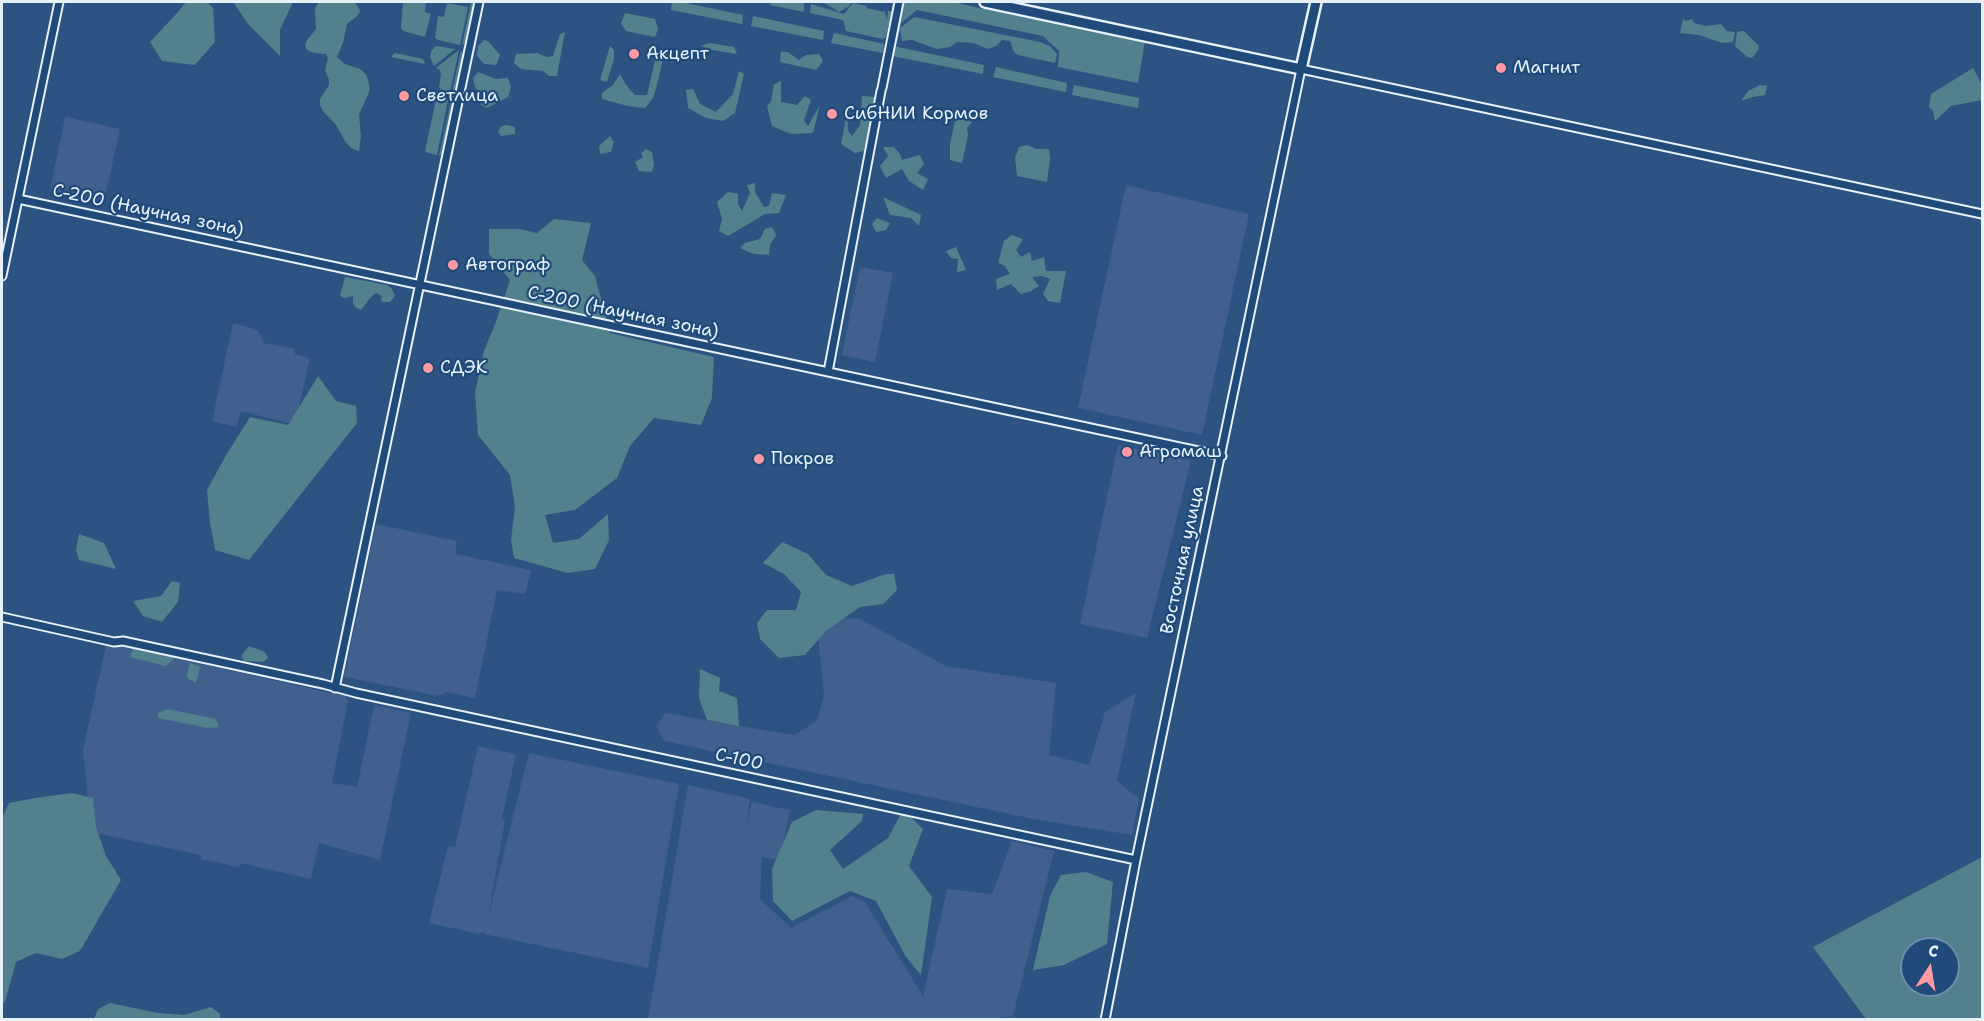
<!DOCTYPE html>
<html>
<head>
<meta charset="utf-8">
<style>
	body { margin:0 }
	#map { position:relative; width:1984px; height:1021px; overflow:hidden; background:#2d5382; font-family:"Shantell Sans",sans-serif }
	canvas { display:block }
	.frame { position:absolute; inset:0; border:3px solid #e8f1f8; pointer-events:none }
	.north { position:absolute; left:1900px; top:937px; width:60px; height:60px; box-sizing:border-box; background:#1f4a7a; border:2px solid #6f8dac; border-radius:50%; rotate:12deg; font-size:16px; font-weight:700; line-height:24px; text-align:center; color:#e8f1f8 }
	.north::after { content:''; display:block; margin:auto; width:21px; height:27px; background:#ff9aa2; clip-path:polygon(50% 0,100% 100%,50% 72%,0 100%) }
</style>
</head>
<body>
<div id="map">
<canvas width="1984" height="1021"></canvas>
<div class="frame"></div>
<div class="north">С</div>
</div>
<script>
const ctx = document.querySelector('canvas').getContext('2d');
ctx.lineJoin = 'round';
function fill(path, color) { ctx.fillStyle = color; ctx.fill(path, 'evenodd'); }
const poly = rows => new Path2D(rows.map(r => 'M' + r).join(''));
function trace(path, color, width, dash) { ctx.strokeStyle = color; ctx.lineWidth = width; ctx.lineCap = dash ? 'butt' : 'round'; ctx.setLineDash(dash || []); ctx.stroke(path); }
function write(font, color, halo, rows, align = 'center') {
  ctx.font = font + ' "Shantell Sans",sans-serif'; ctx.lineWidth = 4.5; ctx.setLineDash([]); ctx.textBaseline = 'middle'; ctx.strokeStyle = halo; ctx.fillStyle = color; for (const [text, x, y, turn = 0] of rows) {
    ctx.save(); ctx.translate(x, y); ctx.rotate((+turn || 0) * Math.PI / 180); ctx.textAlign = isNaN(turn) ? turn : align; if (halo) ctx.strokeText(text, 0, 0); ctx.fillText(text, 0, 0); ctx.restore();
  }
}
fill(poly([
	[65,117,120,129,104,202,50,190],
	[1126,185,1249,214,1202,435,1078,408],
	[860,267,893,273,875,362,842,355],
	[233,323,258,330,264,343,293,348,295,354,310,358,296,420,292,424,241,411,236,427,212,421],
	[1118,445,1191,460,1147,638,1080,624],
	[376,524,457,541,455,554,531,570,525,594,497,590,475,698,447,692,438,696,344,677],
	[858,618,946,666,1056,683,1049,755,1089,765,1105,712,1136,693,1117,781,1139,799,1132,835,1033,819,664,741,656,726,665,713,794,735,817,721,824,695,818,636,813,620],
	[122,643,180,655,183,660,186,661,345,696,348,701,332,783,357,787,374,705,411,713,380,860,319,843,311,879,240,863,239,867,201,859,201,855,91,832,83,750,106,645,120,647],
	[478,746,516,754,502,818,505,820,488,917,529,753,679,784,648,968,484,934,484,931,480,934,429,923,448,846,455,847],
	[688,785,750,799,746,828,752,802,790,810,780,860,762,857,760,899,791,928,852,896,865,902,923,996,947,889,992,894,1012,841,1054,851,1013,1016,984,1020,648,1020]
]), '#41608e');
fill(poly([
	[186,2,207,2,213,8,215,42,195,65,162,61,150,42,177,13],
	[233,2,293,2,280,30,280,56,248,24],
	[319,2,355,2,360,11,357,16,347,24,343,43,337,57,345,64,360,69,366,74,368,80,370,89,368,95,359,114,361,137,359,151,351,148,345,141,336,125,322,110,320,104,320,99,329,85,329,80,325,70,328,58,326,54,314,53,307,50,305,46,307,40,316,29,315,8],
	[403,2,426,2,425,12,431,14,425,37,403,31,401,28],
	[471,2,476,2,467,41,462,45],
	[672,2,681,2,743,15,742,24,671,10],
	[771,2,804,2,804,12,770,5],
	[816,2,852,2,848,7,839,12,824,3],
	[904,2,954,2,983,9,992,7,1145,41,1138,83,1058,67,1059,51,1043,36,917,10,901,23,900,28,914,17,1040,42,1050,46,1057,54,1055,63,1018,55,1014,52,1010,41,1002,40,996,46,987,49,974,43,957,42,950,47,937,49,912,40,902,41,900,29,897,43,895,38],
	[447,3,468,7,460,45,438,40,435,38,438,16,444,17],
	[853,3,867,6,866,8,885,12,887,20,888,11,892,11,886,37,883,39,846,31,843,20,810,13,811,4,844,14],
	[625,13,655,19,658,29,655,37,626,31,621,24],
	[753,16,824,31,823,40,751,26],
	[1683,19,1686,21,1692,19,1694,23,1706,26,1721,24,1727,31,1735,32,1733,42,1722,43,1699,35,1680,33],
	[1741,31,1744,31,1759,46,1758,50,1752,58,1747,57,1735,46,1737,32],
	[565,32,557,76,549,76,543,71,521,69,514,63,516,54,537,53,547,57,553,56,560,34],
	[834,33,884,44,883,53,831,43],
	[484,40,488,41,500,55,496,65,484,64,477,56,478,46],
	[709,43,734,47,737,54,712,50,701,46],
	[436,46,455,49,434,66,430,57,431,51],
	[610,46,614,50,614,59,607,82,600,80],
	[893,46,984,65,983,74,892,56],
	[459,50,450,92,441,90,439,87,441,74,439,69,436,68],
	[461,51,464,55,457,91,452,92],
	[781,52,788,52,799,60,806,55,819,54,823,61,816,70,780,62],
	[395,53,423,59,425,64,391,57],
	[661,53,663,59,657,85,653,98,645,108,628,106,602,99,602,93,613,85,620,74,626,85,635,95,647,95,656,56],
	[996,67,1067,83,1066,92,993,77],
	[1973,68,1982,85,1982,100,1951,106,1935,121,1933,111,1929,107,1931,94],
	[739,71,744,74,735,113,723,121,706,118,688,108,686,90,693,89,700,104,716,112,733,94],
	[478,72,496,79,508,78,511,87,508,97,487,108,481,105,481,97,475,87,473,78],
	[781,81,781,102,797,105,805,96,811,100,804,120,808,126,820,105,813,133,791,134,772,126,767,106,771,101,774,84],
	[1074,85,1139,98,1138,108,1072,95],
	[1760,85,1767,86,1765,95,1753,97,1741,101,1748,91],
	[862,96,875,97,865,151,855,153,841,144,847,113,848,131,852,136,860,125],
	[441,99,448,100,437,155,428,153,425,151,436,100],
	[451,101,454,104,443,154,439,156],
	[956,116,972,122,967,128,968,135,962,163,950,160,950,144],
	[507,125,515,127,515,134,501,136,498,132,501,126],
	[610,136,614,142,611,152,600,154,599,146],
	[1027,145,1036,149,1049,149,1050,159,1047,182,1017,176,1015,158,1019,147],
	[883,147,894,147,900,154,902,160,920,155,924,164,917,173,928,179,923,190,909,181,902,169,886,178,880,166,888,156],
	[646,149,652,152,654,164,652,172,639,171,635,162,643,157,641,153],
	[755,183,755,192,764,207,769,206,772,193,786,195,779,213,765,214,728,236,719,231,722,219,717,202,728,192,738,194,738,204,742,211,750,193,747,185],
	[883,197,921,215,919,226,911,218,890,215],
	[877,218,890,223,886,230,876,232,872,224],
	[554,219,591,223,582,260,595,276,610,333,714,357,712,398,701,425,654,418,630,446,617,478,575,510,545,515,553,543,579,539,608,514,609,540,595,569,568,573,514,558,511,540,515,507,510,475,478,435,475,393,484,351,495,324,510,280,489,254,489,229,519,229,537,233],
	[772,227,776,235,770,245,769,255,754,254,740,248,745,243,760,239,765,229],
	[1012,235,1023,239,1016,250,1021,257,1030,252,1032,261,1044,257,1046,271,1066,271,1060,303,1048,301,1043,294,1050,279,1042,276,1032,277,1039,286,1031,291,1021,294,1011,284,997,290,996,279,1010,274,1005,266,998,263,1004,241],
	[956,247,966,270,957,272,958,259,951,258,946,251],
	[345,277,387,285,392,289,395,296,390,302,384,302,381,301,382,296,376,293,371,297,361,310,355,307,353,303,353,296,344,298,340,296],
	[318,376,336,401,356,406,357,423,249,560,215,550,210,523,207,490,225,457,250,417,288,425],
	[79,534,104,543,116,569,79,560,76,550],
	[782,542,808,554,826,575,852,586,886,574,894,574,897,590,883,604,860,607,826,631,805,655,779,658,760,639,757,623,767,610,796,610,801,592,784,574,763,563],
	[172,581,180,583,178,602,162,622,143,616,133,601,161,596],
	[249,646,265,652,268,658,263,662,244,661,241,656],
	[133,648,176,657,166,666,130,657],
	[190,663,200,667,196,683,188,679,187,675],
	[235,667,301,681,300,685,235,671],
	[700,669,720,678,719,691,737,698,739,726,707,720,699,698],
	[167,709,216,719,219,727,208,728,158,718,158,713],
	[72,793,93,798,96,827,106,856,121,880,80,951,62,959,36,953,16,962,5,1002,2,1003,2,818,9,803,35,798],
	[816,810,863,814,862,821,830,850,843,869,888,838,903,810,923,829,909,866,932,897,921,975,906,957,876,901,850,891,792,921,773,901,772,869,792,822],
	[1982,857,1982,1019,1866,1019,1813,947],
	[1912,949,1948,949,1948,985,1912,985],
	[1086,872,1113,882,1107,944,1064,965,1033,970,1050,896,1061,875],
	[110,1003,158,1013,184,1015,211,1007,220,1014,220,1019,94,1019,98,1009]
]), '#50818c');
const minor = poly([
	[882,88,899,2],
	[18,199,1222,456],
	[2,276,59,2],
	[828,372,881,91],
	[2,617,114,642,123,641,323,684,356,693,1136,860],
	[335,688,479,2],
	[1105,1020,1136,860,1301,69,1982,214]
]);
const secondary = poly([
	[985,2,1301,69,1316,2]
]);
trace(minor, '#e8f1f8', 11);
trace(secondary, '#e8f1f8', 14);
trace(minor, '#1f4a7a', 7);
trace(secondary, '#1f4a7a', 9);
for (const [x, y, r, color] of [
	[634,54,6,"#ff9aa2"],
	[1501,68,6,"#ff9aa2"],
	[404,96,6,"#ff9aa2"],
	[832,114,6,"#ff9aa2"],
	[453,265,6,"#ff9aa2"],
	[428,368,6,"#ff9aa2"],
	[1127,452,6,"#ff9aa2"],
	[759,459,6,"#ff9aa2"]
]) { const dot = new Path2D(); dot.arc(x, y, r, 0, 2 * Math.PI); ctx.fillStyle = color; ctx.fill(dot); trace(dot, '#1f4a7a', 2); }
write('18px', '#e8f1f8', '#1f4a7a', [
	["Акцепт",646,54],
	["Магнит",1513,68],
	["Светлица",416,96],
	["СибНИИ Кормов",844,114],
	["Автограф",465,265],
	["СДЭК",440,368],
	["Агромаш",1139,452],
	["Покров",771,459]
], 'left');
write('18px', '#e8f1f8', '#1f4a7a', [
	["С-200 (Научная зона)",148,211,12],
	["С-200 (Научная зона)",623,313,12],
	["Восточная улица",1183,560,-78],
	["С-100",739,760,12]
]);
</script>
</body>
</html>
